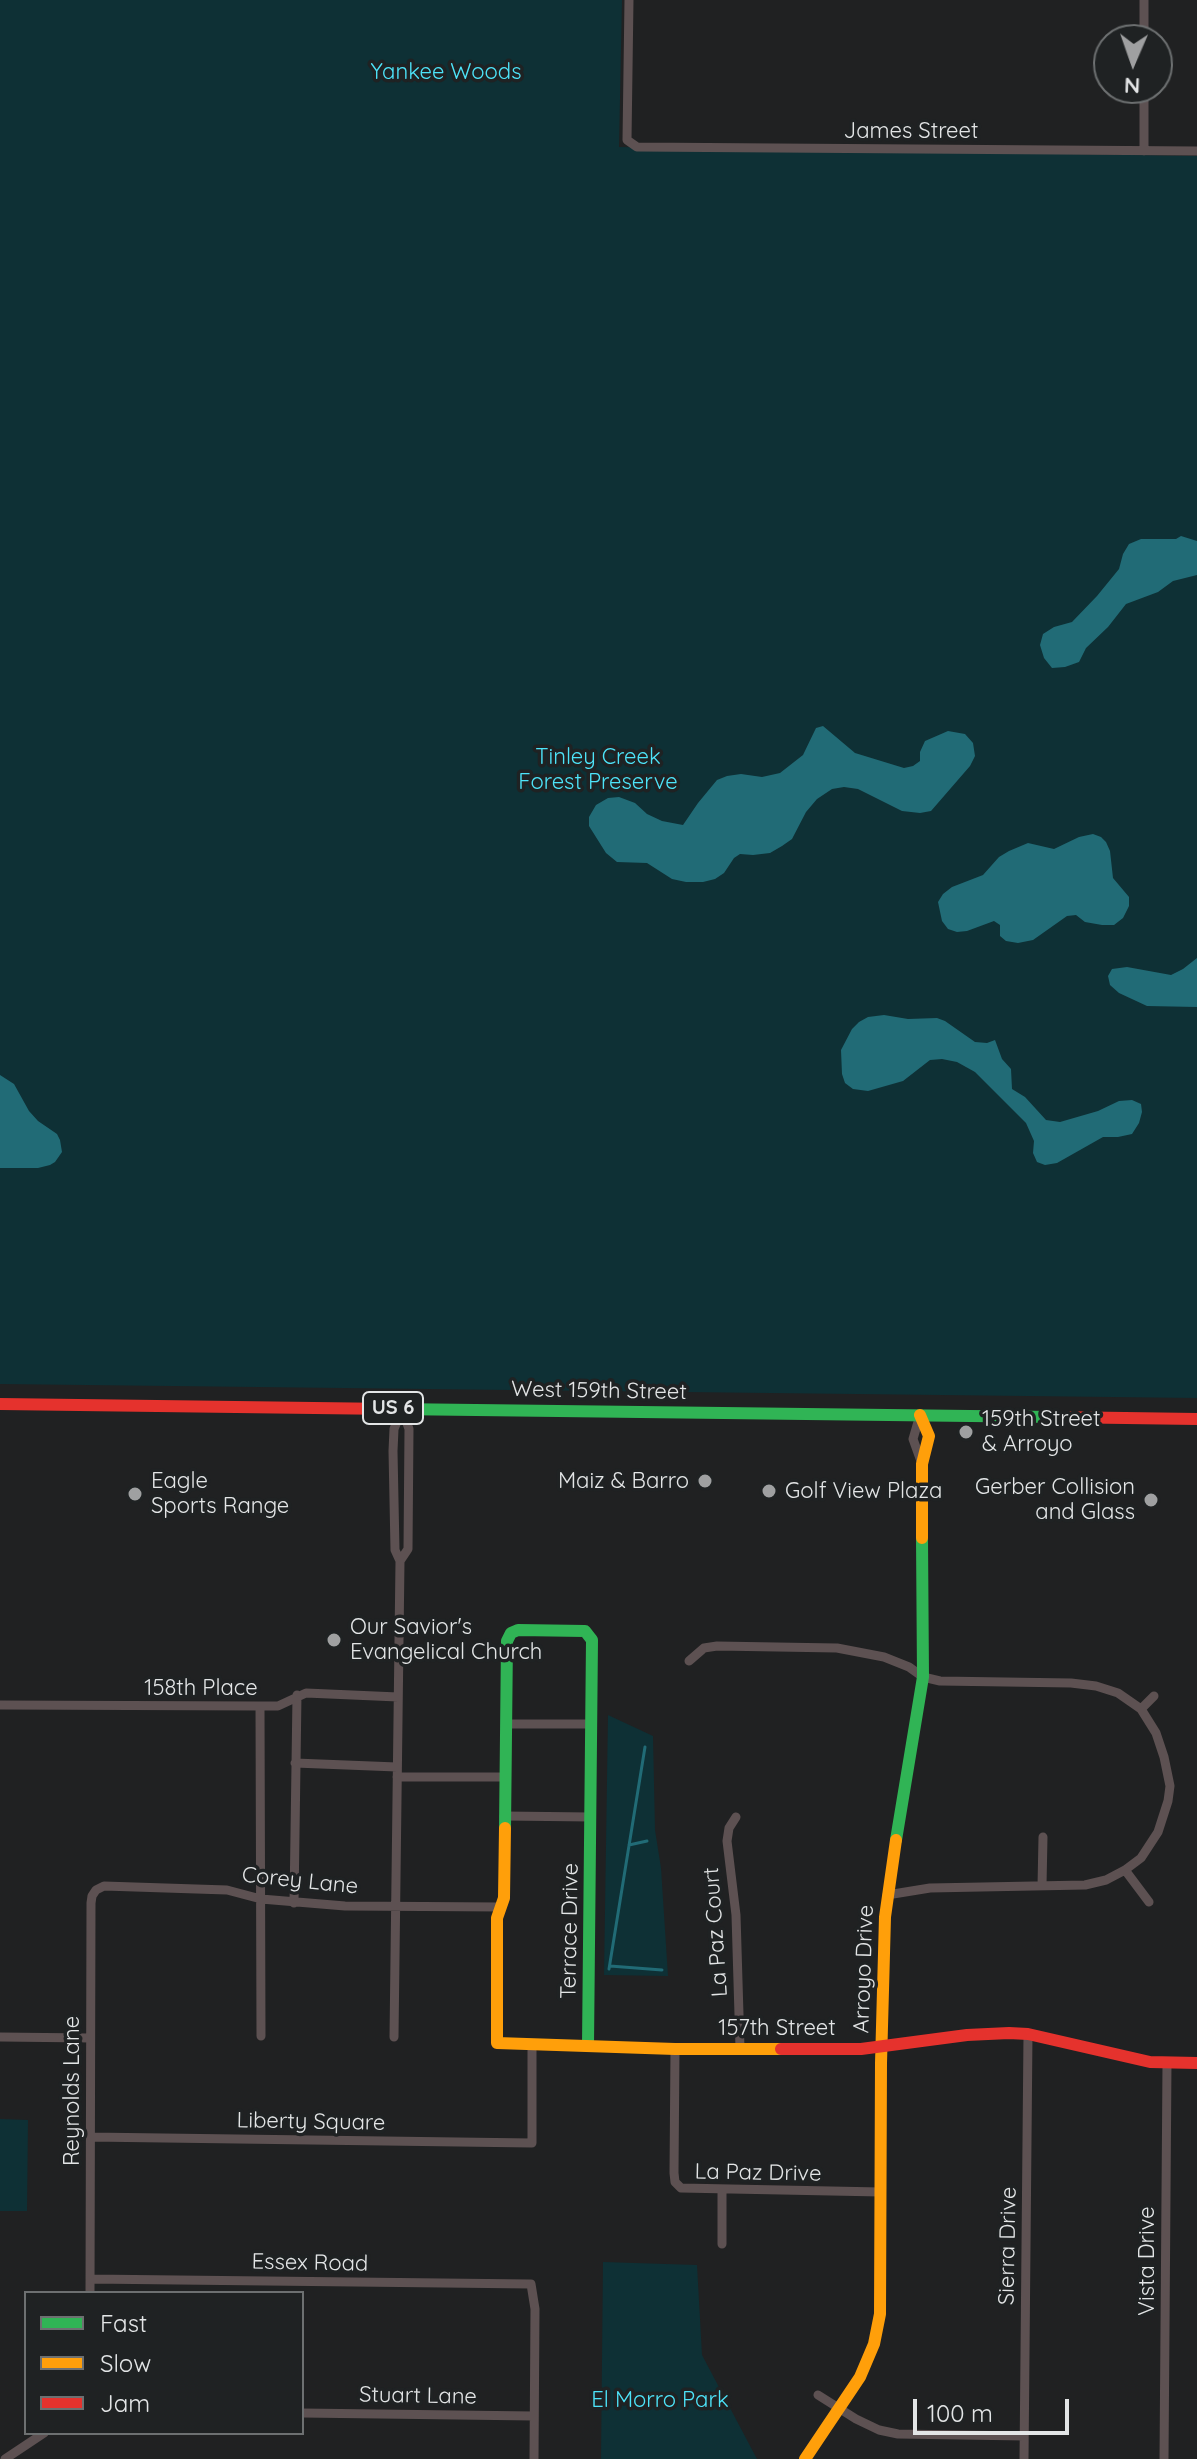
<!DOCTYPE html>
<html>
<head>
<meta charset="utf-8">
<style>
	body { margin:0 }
	#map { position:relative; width:1197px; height:2459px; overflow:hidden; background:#202122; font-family:Quicksand,sans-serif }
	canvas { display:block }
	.legend { position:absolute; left:24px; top:2291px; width:280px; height:144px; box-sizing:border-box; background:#1f2223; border:2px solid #6d7071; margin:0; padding:10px 14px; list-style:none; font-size:24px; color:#e3e5e6 }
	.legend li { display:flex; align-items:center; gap:16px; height:40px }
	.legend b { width:40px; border:2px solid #6d7071 }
	.north { position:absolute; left:1093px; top:24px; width:80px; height:80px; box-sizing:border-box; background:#1f2223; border:2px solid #6d7071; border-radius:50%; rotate:182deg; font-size:22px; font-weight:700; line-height:32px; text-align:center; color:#e3e5e6 }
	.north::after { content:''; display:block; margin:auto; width:28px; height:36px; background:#9fa0a1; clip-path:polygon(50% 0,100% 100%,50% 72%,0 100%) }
	.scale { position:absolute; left:913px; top:2399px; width:156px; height:36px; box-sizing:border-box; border:4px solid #e3e5e6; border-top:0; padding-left:10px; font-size:24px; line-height:28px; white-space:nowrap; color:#e3e5e6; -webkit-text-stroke:6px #1f2223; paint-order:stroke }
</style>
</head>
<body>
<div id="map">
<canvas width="1197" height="2459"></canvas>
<ul class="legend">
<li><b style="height:10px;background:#30b455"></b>Fast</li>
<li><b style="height:10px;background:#ff9f0a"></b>Slow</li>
<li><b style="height:10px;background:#e5322d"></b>Jam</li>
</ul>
<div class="north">N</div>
<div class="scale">100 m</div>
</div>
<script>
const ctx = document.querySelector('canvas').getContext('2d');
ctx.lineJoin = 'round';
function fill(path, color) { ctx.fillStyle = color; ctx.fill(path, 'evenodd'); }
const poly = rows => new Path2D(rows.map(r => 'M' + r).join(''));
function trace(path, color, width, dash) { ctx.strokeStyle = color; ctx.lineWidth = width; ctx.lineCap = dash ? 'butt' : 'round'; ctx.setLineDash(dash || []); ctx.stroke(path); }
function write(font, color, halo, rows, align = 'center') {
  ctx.font = font + ' Quicksand,sans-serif'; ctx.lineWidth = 7; ctx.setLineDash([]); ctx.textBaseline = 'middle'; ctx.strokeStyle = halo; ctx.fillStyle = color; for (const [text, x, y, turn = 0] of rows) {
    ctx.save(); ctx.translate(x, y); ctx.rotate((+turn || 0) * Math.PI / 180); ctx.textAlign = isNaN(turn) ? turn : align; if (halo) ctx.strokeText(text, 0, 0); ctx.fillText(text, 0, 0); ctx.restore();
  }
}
fill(poly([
	[0,0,622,0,619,147,1197,156,1197,1398,0,1384],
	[608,1715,653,1736,655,1830,661,1868,668,1976,604,1975],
	[0,2119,28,2120,27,2211,0,2211],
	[603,2262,697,2265,702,2355,757,2459,601,2459]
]), '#0e3035');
fill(poly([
	[1181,536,1197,541,1197,575,1173,581,1158,592,1126,604,1108,627,1086,648,1079,662,1065,667,1052,668,1044,658,1040,645,1043,634,1054,627,1072,622,1097,596,1119,569,1123,554,1129,544,1141,539,1176,539],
	[823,726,855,753,904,768,913,766,920,761,920,752,925,741,948,731,965,734,973,743,975,756,970,766,931,811,920,813,902,811,858,789,844,787,832,789,817,799,806,812,792,839,782,846,770,853,753,855,740,854,734,858,724,873,715,879,703,882,686,882,672,879,647,863,617,862,606,853,589,826,589,817,596,805,608,798,619,797,635,803,647,814,662,821,683,825,698,803,717,780,727,776,741,774,762,777,780,773,803,755,816,728],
	[1093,834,1101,837,1106,842,1110,851,1113,878,1129,897,1129,906,1123,918,1114,925,1102,925,1085,922,1076,915,1067,916,1033,940,1018,943,1006,941,1000,936,1000,925,994,921,967,931,957,932,948,929,942,921,938,902,943,894,952,887,983,875,999,857,1009,851,1028,843,1054,849,1079,837],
	[1197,958,1197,1007,1147,1006,1119,993,1110,985,1108,976,1112,969,1127,967,1171,975,1183,969],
	[884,1015,908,1019,937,1018,945,1021,975,1042,987,1043,995,1040,1002,1059,1011,1069,1012,1089,1025,1097,1046,1120,1060,1122,1098,1111,1119,1101,1132,1100,1141,1104,1142,1112,1139,1123,1132,1134,1118,1137,1103,1137,1057,1163,1045,1165,1037,1162,1033,1153,1034,1141,1026,1123,975,1072,957,1062,942,1059,930,1060,903,1081,868,1091,853,1089,845,1083,842,1074,841,1050,852,1029,859,1022,868,1017],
	[0,1075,14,1084,29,1111,38,1121,57,1134,60,1140,62,1152,55,1162,50,1165,38,1168,0,1168]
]), '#216b76');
trace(poly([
	[629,1845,647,1841],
	[610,1966,662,1970],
	[609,1969,645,1747]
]), '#216b76', 3);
trace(poly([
	[629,0,627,140,637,147,1197,151],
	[1144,40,1144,0],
	[1144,151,1144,88],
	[920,1415,913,1439,922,1464],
	[400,1561,408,1549,409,1429,402,1409],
	[689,1661,704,1648,717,1646,837,1648,884,1657,909,1667,923,1677,940,1681,1071,1683,1096,1686,1118,1693,1141,1709,1154,1696],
	[0,1705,260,1706,278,1706,306,1693,398,1697],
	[260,1706,261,2036],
	[1141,1709,1156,1733,1164,1757,1170,1786,1168,1801,1158,1832,1141,1858,1125,1870,1149,1902],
	[507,1724,592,1724],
	[295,1763,397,1767],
	[397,1777,506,1777],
	[504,1816,591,1817],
	[736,1817,729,1828,727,1841,736,1915,740,2048],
	[1042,1886,1043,1837],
	[887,1895,930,1888,1085,1885,1106,1880,1125,1870],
	[294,1903,297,1695],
	[0,2037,90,2038],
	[394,2037,400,1561,395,1550,393,1451,394,1429,402,1409],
	[675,2049,674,2173,675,2182,681,2188,881,2192],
	[90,2137,532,2143,532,2044],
	[722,2244,722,2191],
	[90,2279,531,2284,535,2309,534,2459],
	[90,2293,91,1903,92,1896,96,1890,104,1886,227,1890,261,1899,345,1906,501,1907],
	[818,2395,856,2419,879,2430,898,2434,1024,2436],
	[302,2413,534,2416],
	[5,2459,44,2433],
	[1024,2459,1028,2034],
	[1164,2459,1167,2063]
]), '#5d5152', 9);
trace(poly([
	[393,1409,1053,1417],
	[505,1828,507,1641,511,1633,518,1630,585,1631,592,1640,588,2045],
	[896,1840,923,1677,922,1538]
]), '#30b455', 12);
trace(poly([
	[920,1415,929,1436,922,1464,922,1538],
	[505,1828,504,1898,497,1918,497,2043,675,2049,781,2049],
	[805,2459,860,2377,874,2344,880,2314,881,2063,885,1917,896,1840]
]), '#ff9f0a', 12);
trace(poly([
	[0,1404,393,1409],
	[1053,1417,1197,1419],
	[781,2049,861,2049,967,2035,1009,2033,1028,2034,1150,2062,1197,2063]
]), '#e5322d', 12);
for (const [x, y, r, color] of [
	[966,1432,8,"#9fa0a1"],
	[705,1481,8,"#9fa0a1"],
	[769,1491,8,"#9fa0a1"],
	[135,1494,8,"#9fa0a1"],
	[1151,1500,8,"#9fa0a1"],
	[334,1640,8,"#9fa0a1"]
]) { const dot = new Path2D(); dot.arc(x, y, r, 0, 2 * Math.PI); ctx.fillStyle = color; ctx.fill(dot); trace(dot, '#1f2223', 3); }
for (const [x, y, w] of [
	[393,1408,60]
]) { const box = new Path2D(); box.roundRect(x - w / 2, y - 16, w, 32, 6); ctx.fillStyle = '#1f2223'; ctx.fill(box); trace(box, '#e3e5e6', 2); }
write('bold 20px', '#e3e5e6', null, [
	["US 6",393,1408]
]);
write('22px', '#4de4f9', '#1f2223', [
	["Yankee Woods",446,72],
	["Tinley Creek",598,757],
	["Forest Preserve",598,782],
	["El Morro Park",660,2400]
]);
write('22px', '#e3e5e6', '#1f2223', [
	["James Street",911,131],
	["West 159th Street",599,1391,1],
	["158th Place",201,1688],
	["Corey Lane",300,1881,6],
	["Terrace Drive",570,1931,-89],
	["La Paz Court",716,1932,-94],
	["Arroyo Drive",864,1969,-88],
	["157th Street",777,2028],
	["Reynolds Lane",72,2091,-90],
	["Liberty Square",311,2122,1],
	["La Paz Drive",758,2173,1],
	["Sierra Drive",1008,2246,-89],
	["Vista Drive",1147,2261,-90],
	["Essex Road",310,2263,1],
	["Stuart Lane",418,2396,1]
]);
write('22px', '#e3e5e6', '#1f2223', [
	["159th Street",982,1419],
	["& Arroyo",982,1444],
	["Eagle",151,1481],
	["Sports Range",151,1506],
	["Maiz & Barro",689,1481,"right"],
	["Gerber Collision",1135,1487,"right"],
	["and Glass",1135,1512,"right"],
	["Golf View Plaza",785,1491],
	["Our Savior's",350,1627],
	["Evangelical Church",350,1652]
], 'left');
</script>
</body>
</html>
